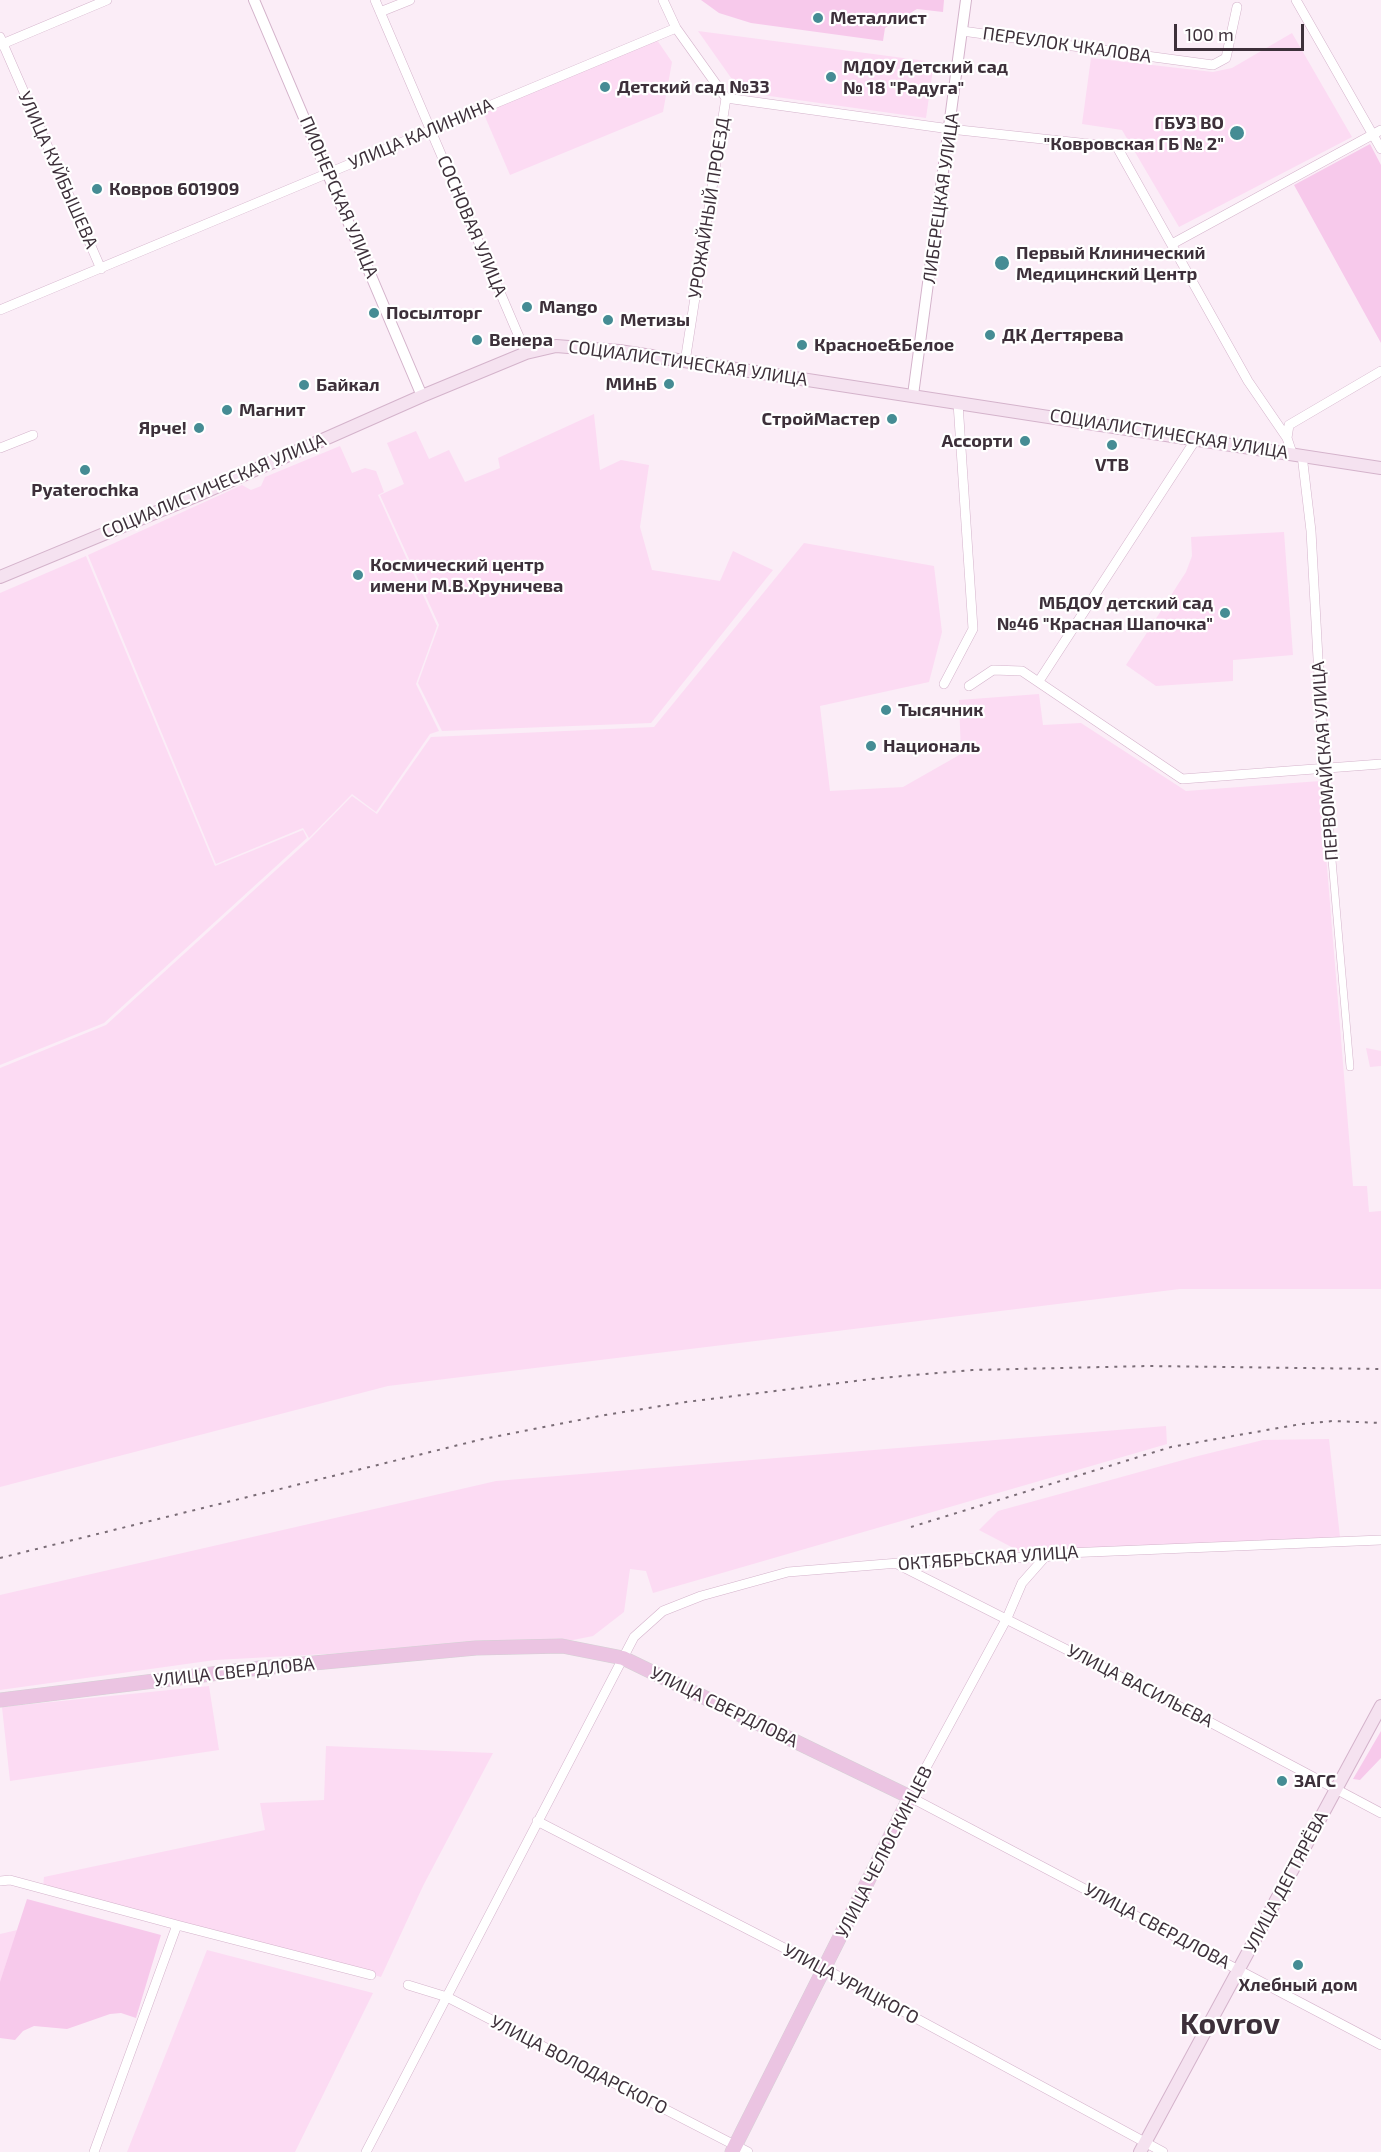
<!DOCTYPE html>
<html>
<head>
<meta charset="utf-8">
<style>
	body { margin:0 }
	#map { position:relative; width:1381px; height:2152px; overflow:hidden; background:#fbedf7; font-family:"Exo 2",sans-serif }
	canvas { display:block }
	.scale { position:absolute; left:1174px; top:24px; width:130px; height:27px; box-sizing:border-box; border:3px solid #3d303a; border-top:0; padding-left:8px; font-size:18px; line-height:21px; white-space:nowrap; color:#3d303a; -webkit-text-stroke:4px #fff; paint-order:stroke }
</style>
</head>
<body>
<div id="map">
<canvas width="1381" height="2152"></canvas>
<div class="scale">100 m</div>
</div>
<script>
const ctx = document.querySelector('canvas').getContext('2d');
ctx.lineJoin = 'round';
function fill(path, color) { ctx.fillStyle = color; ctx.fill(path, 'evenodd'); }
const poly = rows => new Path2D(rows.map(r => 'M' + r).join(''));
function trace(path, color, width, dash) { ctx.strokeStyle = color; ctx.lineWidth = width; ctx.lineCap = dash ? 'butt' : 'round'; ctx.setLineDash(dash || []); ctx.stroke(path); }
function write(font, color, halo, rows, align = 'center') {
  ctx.font = font + ' "Exo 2",sans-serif'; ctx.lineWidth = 4.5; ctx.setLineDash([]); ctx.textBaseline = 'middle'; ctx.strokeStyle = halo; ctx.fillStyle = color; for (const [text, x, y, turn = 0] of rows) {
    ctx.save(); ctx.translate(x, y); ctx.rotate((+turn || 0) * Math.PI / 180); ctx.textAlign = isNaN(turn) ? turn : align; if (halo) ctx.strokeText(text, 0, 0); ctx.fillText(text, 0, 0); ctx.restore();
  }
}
fill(poly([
	[698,31,934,62,926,118,741,92],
	[1292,33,1352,137,1179,227,1122,130,1082,124,1091,58,1213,72,1232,68],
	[657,40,672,62,663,112,510,175,483,112],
	[594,414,600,470,621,460,649,465,640,527,652,570,720,581,733,551,773,570,651,723,442,731,418,683,439,625,380,495,404,484,387,443,416,431,429,459,449,450,465,482,500,468,498,458],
	[340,446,352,473,365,468,376,471,384,492,378,495,437,626,416,684,439,731,430,734,376,812,352,794,309,838,303,828,216,864,88,555,242,485,251,490,261,486,265,477],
	[1284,532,1293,655,1233,660,1233,681,1156,686,1126,665,1186,572,1192,556,1191,537],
	[804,543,934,566,942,632,929,682,820,706,830,791,903,787,961,754,959,700,1039,694,1043,725,1081,723,1186,791,1320,781,1353,1186,1367,1186,1369,1212,1381,1211,1381,1289,1180,1289,388,1386,0,1487,0,1068,106,1025,309,840,352,796,377,814,431,737,654,727],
	[86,556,215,866,303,830,307,838,104,1023,0,1065,0,593],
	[1366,1048,1381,1051,1381,1066,1370,1067],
	[1166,1426,1167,1444,653,1593,646,1571,630,1569,624,1612,593,1636,568,1641,215,1660,0,1690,0,1595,496,1481],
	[1329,1439,1340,1537,1019,1551,979,1530,998,1511,1194,1457,1263,1440],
	[209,1686,219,1750,10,1781,2,1707],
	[326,1746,493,1753,423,1886,381,1977,43,1887,44,1877,265,1830,260,1803,324,1800],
	[26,1928,0,2002,0,1934],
	[207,1950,373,1993,295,2152,127,2152]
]), '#fcdbf3');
fill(poly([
	[701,0,944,0,943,12,917,9,885,28,883,41,751,23,719,13],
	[1370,144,1381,165,1381,343,1294,185],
	[1381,1731,1381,1758,1360,1780,1353,1779],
	[27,1899,161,1935,136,2018,121,2013,110,2014,67,2029,34,2026,23,2031,15,2040,0,2038,0,1982]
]), '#f7c9eb');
const pedestrian = poly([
	[1324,768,1350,1067]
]);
const minor = poly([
	[375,0,526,353],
	[663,0,676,28,726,98,685,362],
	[1296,0,1381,149],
	[380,12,410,0],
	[962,31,1213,65,1226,58,1237,7],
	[0,37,101,269],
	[0,45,107,0],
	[726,98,950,129,1117,147,1248,381,1287,438,1292,453],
	[1172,244,1381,130],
	[0,310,676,28],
	[1287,438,1289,425,1381,371],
	[0,448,33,435],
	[1302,455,1311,531,1324,768],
	[1039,681,1196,439],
	[944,684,973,629,958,403],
	[969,686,993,670,1022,671,1182,779,1381,764],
	[1045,1557,1022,1583,1007,1618,910,1797,1381,2045],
	[899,1565,1204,1719,1381,1813],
	[537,1821,825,1969,1163,2152],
	[0,1881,10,1880,177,1925,94,2152],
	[177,1925,371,1975],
	[408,1985,447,1997,748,2152],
	[366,2152,623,1658,634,1637,663,1611,701,1596,788,1572,948,1559,1045,1557,1066,1553,1381,1540]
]);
const tertiary = poly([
	[254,0,422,396],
	[913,395,966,0]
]);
const secondary = poly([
	[0,577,198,495,422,396,526,353,556,346,619,351,1381,468],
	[1140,2152,1381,1706]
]);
const primary = poly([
	[0,1700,260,1668,476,1648,562,1646,623,1658,910,1797,732,2152]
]);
trace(pedestrian, '#d4b3cb', 8);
trace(minor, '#d4b3cb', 10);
trace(tertiary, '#d4b3cb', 12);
trace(secondary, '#d4b3cb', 14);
trace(primary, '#d4d1d4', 15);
trace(pedestrian, '#fff', 7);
trace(minor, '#fff', 9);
trace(tertiary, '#fff', 10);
trace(secondary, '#f5e2f0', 12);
trace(primary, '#ebc4e2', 14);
trace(poly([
	[911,1527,1171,1447,1301,1424,1333,1421,1381,1423],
	[0,1558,483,1439,605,1415,686,1402,880,1378,972,1370,1149,1366,1381,1369]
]), '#7a6c76', 2, [3, 6]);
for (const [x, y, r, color] of [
	[818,18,6,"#458c94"],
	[831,77,6,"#458c94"],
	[605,87,6,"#458c94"],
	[1237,133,8,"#458c94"],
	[97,189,6,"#458c94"],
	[1002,263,8,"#458c94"],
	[527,307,6,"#458c94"],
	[374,313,6,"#458c94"],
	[608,320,6,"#458c94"],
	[990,335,6,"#458c94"],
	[477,340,6,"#458c94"],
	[802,345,6,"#458c94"],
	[669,384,6,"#458c94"],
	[304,385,6,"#458c94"],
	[227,410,6,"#458c94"],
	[892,419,6,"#458c94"],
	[199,428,6,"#458c94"],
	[1025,441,6,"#458c94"],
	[1112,445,6,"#458c94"],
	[85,470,6,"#458c94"],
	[358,575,6,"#458c94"],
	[1225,613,6,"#458c94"],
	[886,710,6,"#458c94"],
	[871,746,6,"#458c94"],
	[1282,1781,6,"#458c94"],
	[1298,1965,6,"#458c94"]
]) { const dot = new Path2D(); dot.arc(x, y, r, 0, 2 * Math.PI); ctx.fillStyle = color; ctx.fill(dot); trace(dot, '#fff', 2); }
write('bold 18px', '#3d303a', '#fff', [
	["Металлист",830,18],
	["МДОУ Детский сад",843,67],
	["№ 18 \"Радуга\"",843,88],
	["Детский сад №33",617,87],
	["ГБУЗ ВО",1224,123,"right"],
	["\"Ковровская ГБ № 2\"",1224,144,"right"],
	["Ковров 601909",109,189],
	["Первый Клинический",1016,253],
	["Медицинский Центр",1016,274],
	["Mango",539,307],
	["Посылторг",386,313],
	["Метизы",620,320],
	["ДК Дегтярева",1002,335],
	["Венера",489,340],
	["Красное&Белое",814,345],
	["МИнБ",657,384,"right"],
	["Байкал",316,385],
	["Магнит",239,410],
	["СтройМастер",880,419,"right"],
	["Ярче!",187,428,"right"],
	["Ассорти",1013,441,"right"],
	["VTB",1112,465,"center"],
	["Pyaterochka",85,490,"center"],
	["Космический центр",370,565],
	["имени М.В.Хруничева",370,586],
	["МБДОУ детский сад",1213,603,"right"],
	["№46 \"Красная Шапочка\"",1213,624,"right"],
	["Тысячник",898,710],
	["Националь",883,746],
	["ЗАГС",1294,1781],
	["Хлебный дом",1298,1985,"center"]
], 'left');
write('18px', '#3d303a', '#fff', [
	["ПЕРЕУЛОК ЧКАЛОВА",1067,45,8],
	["УЛИЦА КАЛИНИНА",421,134,-23],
	["УЛИЦА КУЙБЫШЕВА",58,170,66],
	["ПИОНЕРСКАЯ УЛИЦА",339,197,67],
	["ЛИБЕРЕЦКАЯ УЛИЦА",941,198,-82],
	["УРОЖАЙНЫЙ ПРОЕЗД",709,208,-81],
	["СОСНОВАЯ УЛИЦА",472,226,67],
	["СОЦИАЛИСТИЧЕСКАЯ УЛИЦА",688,363,8],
	["СОЦИАЛИСТИЧЕСКАЯ УЛИЦА",1169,434,9],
	["СОЦИАЛИСТИЧЕСКАЯ УЛИЦА",214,486,-23],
	["ПЕРВОМАЙСКАЯ УЛИЦА",1325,761,-94],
	["ОКТЯБРЬСКАЯ УЛИЦА",988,1558,-4],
	["УЛИЦА СВЕРДЛОВА",234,1672,-6],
	["УЛИЦА ВАСИЛЬЕВА",1140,1686,27],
	["УЛИЦА СВЕРДЛОВА",724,1707,26],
	["УЛИЦА ЧЕЛЮСКИНЦЕВ",884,1852,-63],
	["УЛИЦА ДЕГТЯРЁВА",1286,1882,-62],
	["УЛИЦА СВЕРДЛОВА",1157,1926,28],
	["УЛИЦА УРИЦКОГО",851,1984,28],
	["УЛИЦА ВОЛОДАРСКОГО",579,2065,27]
]);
write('bold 30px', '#3d303a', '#fff', [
	["Kovrov",1230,2024]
]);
</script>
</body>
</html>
